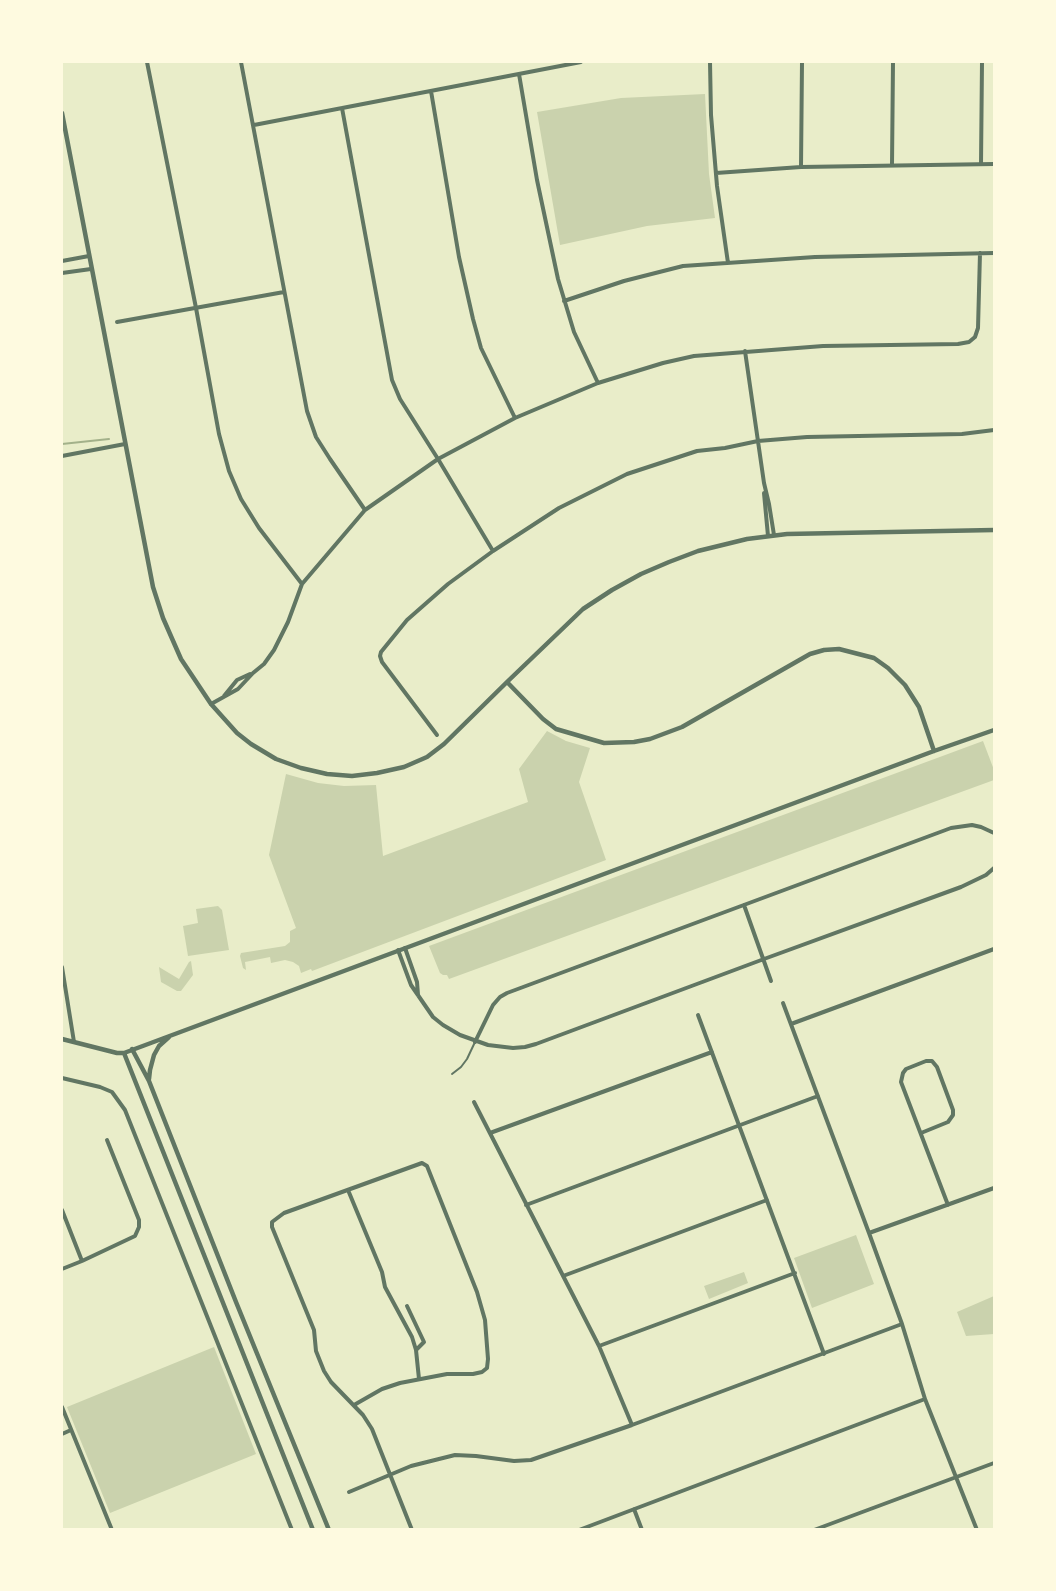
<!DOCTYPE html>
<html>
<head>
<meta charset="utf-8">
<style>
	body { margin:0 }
	#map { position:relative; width:1056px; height:1591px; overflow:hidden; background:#e9edc9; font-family:"IBM Plex Sans",sans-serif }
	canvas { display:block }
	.frame { position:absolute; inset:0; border:63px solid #fefae0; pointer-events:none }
</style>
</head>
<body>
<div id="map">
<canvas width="1056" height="1591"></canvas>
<div class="frame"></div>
</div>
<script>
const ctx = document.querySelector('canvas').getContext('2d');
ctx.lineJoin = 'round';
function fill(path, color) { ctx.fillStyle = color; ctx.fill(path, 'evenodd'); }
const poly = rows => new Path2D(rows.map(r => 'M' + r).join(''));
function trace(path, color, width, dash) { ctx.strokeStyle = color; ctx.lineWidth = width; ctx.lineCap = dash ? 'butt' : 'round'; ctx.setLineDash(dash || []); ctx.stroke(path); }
fill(poly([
	[705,94,709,174,715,218,647,226,560,245,537,112,621,98],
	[547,731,566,741,590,748,579,782,606,860,312,971,311,969,301,973,299,966,293,962,285,960,271,963,270,957,245,962,246,970,243,968,240,956,241,953,285,946,290,942,290,931,296,928,269,855,286,774,318,783,344,786,376,785,383,856,528,802,519,769],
	[983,741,994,770,994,780,449,979,447,975,443,975,440,973,429,946],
	[218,906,222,910,229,950,188,956,183,926,198,923,196,909],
	[191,961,193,975,181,991,177,991,161,982,159,967,179,979,189,962],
	[856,1235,874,1284,812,1308,794,1258],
	[744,1272,748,1283,709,1299,704,1286],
	[994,1296,994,1334,966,1336,957,1312],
	[214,1347,256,1454,110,1513,67,1407]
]), '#cad2ad');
trace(poly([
	[62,444,109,439]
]), '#a3b18a', 2);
trace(poly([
	[452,1074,461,1067,467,1059,475,1042]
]), '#617663', 2);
trace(poly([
	[147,62,196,308,219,434,229,471,241,499,259,528,302,584],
	[241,62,307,411,316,437,330,459,365,510],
	[710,62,711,115,717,186,728,263],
	[519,74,537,180,558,279,574,332,598,383],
	[431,91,459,257,473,319,481,348,515,418],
	[342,108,392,380,400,399,438,459,493,551],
	[254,125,581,62],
	[981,164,982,62],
	[892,165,893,62],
	[801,167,802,62],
	[716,173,801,167,994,164],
	[62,261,89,256],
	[62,273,91,269],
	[564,301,624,281,683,266,815,257,994,253],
	[117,322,284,292],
	[745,351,764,483,769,504,774,535],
	[62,456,125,444],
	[764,493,768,536],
	[224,696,237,680,250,674],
	[211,704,238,689,253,673,264,664,274,650,288,622,302,584,365,510,438,459,515,418,598,383,663,363,694,356,823,346,958,344,969,342,975,337,978,328,980,253],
	[437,735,382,662,380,656,381,652,407,620,448,584,493,551,559,508,627,474,697,451,725,448,758,441,807,437,962,434,994,430],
	[744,905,771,981],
	[405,948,417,982,418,995],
	[398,950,411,985,433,1017,443,1025,460,1035,488,1045,513,1048,525,1047,536,1044,764,959,961,887,986,875,994,868],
	[62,967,74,1042],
	[783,1003,869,1233,902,1324,925,1399,977,1530],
	[698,1015,824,1354],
	[791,1024,994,949],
	[475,1042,493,1005,500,997,507,993,951,828,972,825,981,827,994,833],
	[62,1078,100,1087,112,1092,125,1110,292,1530],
	[474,1102,599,1346,632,1425],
	[490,1133,712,1052],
	[921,1133,948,1122,953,1115,953,1110,937,1067,932,1061,926,1061,906,1069,903,1073,901,1082,948,1205],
	[348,1190,382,1272,385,1287,412,1337,416,1350,419,1379],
	[526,1205,818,1096],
	[62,1210,82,1261,135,1236,139,1227,139,1220,107,1140],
	[869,1233,994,1188],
	[62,1269,82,1261],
	[563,1276,767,1200],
	[407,1306,424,1342,416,1350],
	[599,1346,795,1273],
	[354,1405,382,1389,400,1383,447,1374,473,1374,482,1372,487,1368,488,1359,485,1320,477,1292,427,1166,422,1163,284,1213,272,1222,272,1227,314,1330,316,1351,324,1371,331,1382,363,1415,372,1429,412,1530],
	[62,1407,112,1530],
	[62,1434,71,1430],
	[349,1492,411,1466,455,1455,476,1456,514,1461,531,1460,632,1425,902,1324],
	[634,1509,642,1530],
	[579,1530,925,1399],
	[814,1530,994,1463]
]), '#617663', 4);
trace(poly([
	[62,113,153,587,163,618,181,659,211,704,237,733,251,744,276,759,301,768,327,774,352,776,377,773,404,767,427,757,444,744,507,682,583,609,612,590,641,574,669,562,698,551,747,539,787,534,994,530],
	[507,682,543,719,556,729,604,743,634,742,650,739,682,727,810,654,824,650,839,649,874,658,888,668,905,685,919,707,934,751],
	[62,1039,117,1053,124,1053,934,751,994,730],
	[132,1049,149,1081,236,1302,329,1530],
	[124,1053,313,1530],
	[149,1079,150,1070,154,1055,159,1046,169,1037]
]), '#617663', 4.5);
</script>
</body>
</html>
